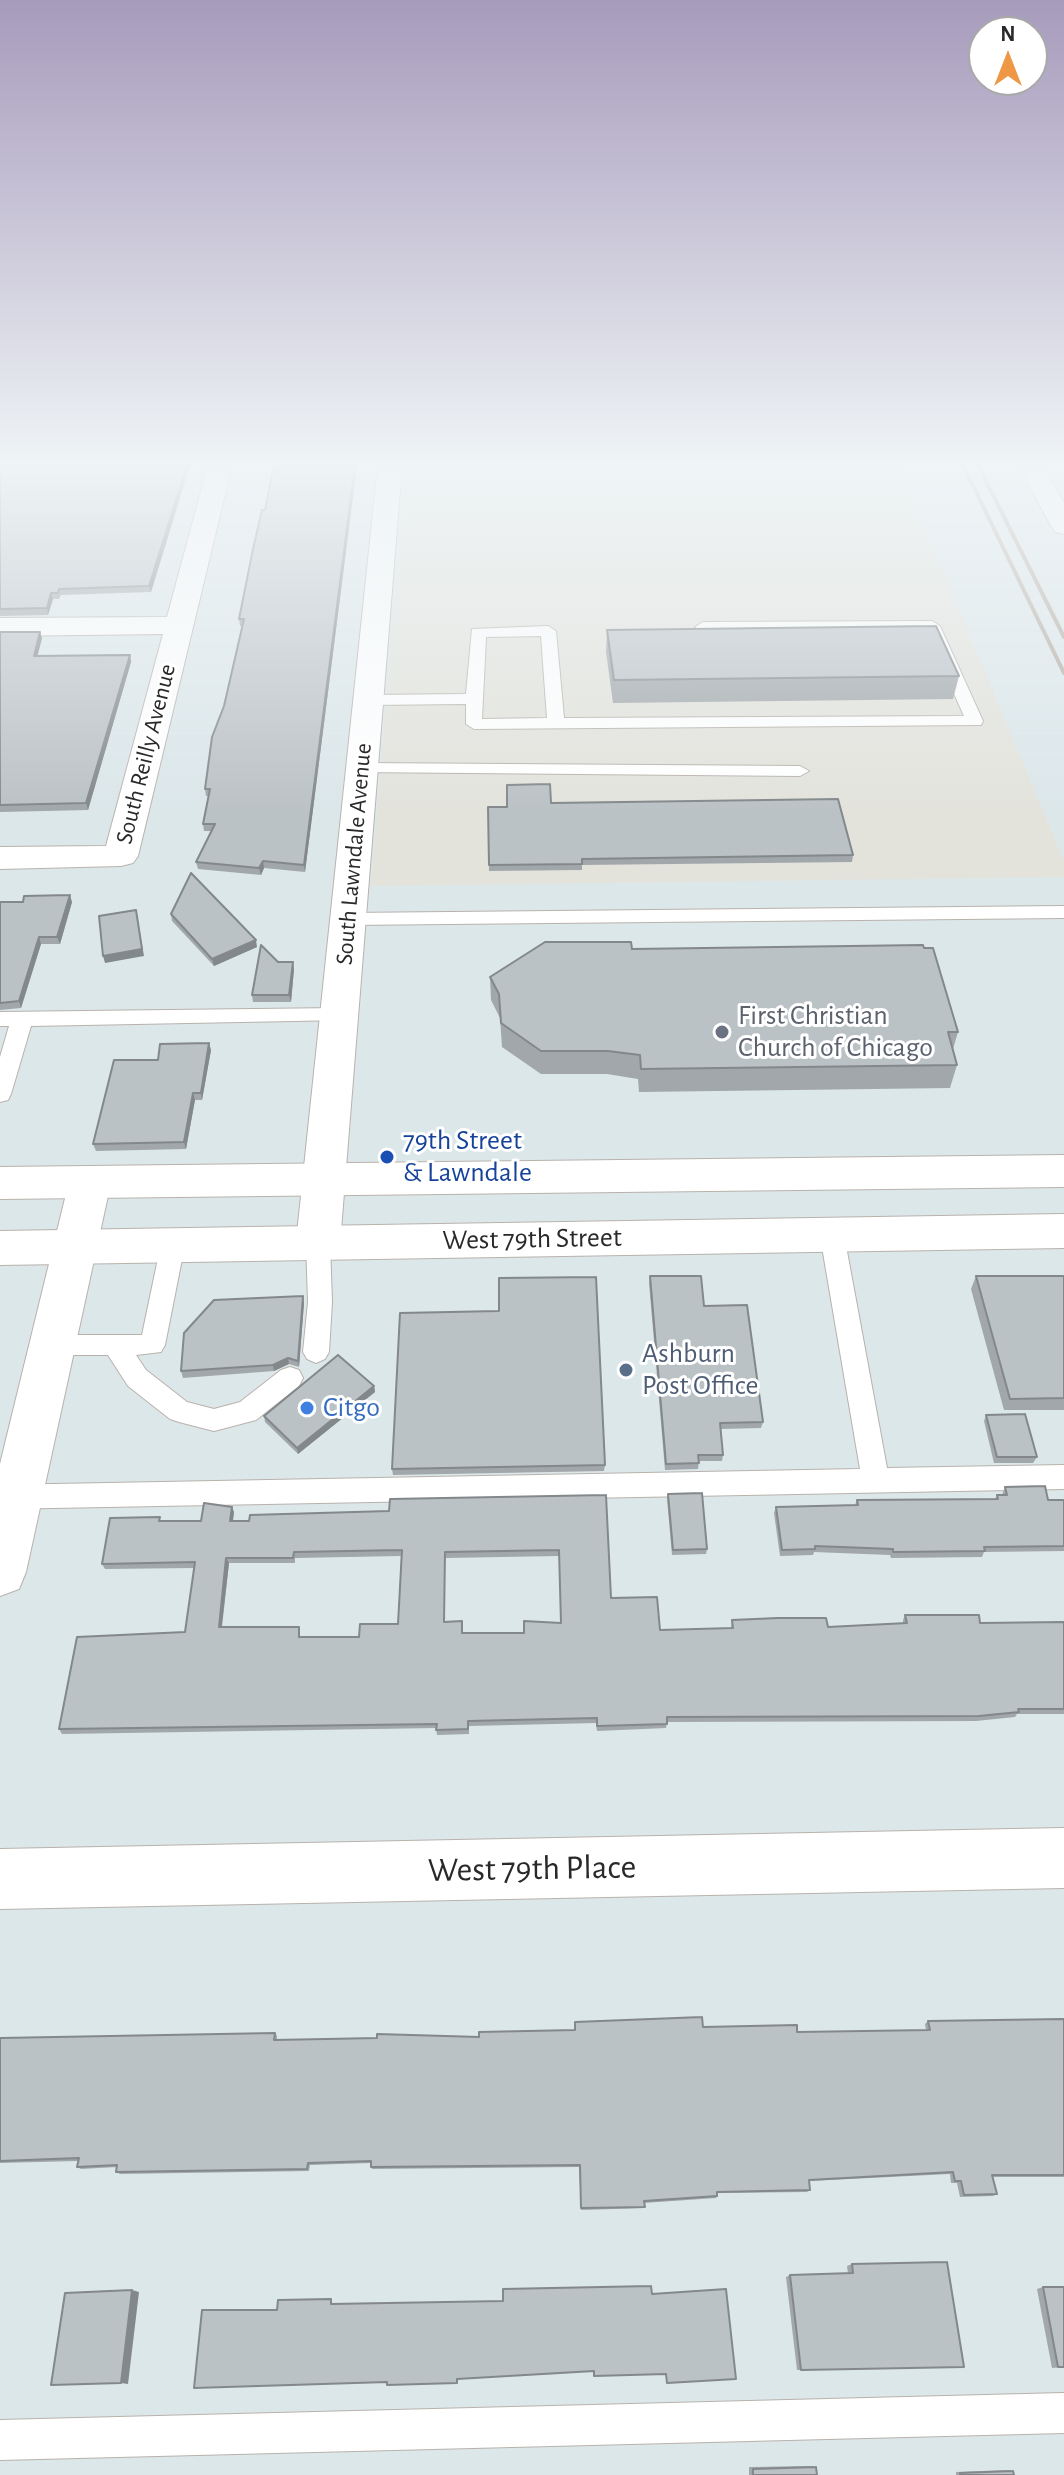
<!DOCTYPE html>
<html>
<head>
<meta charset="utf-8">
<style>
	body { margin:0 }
	#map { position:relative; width:1064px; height:2475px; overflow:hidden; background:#dce7ea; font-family:"Alegreya Sans",sans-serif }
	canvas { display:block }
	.north { position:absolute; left:968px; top:16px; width:80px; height:80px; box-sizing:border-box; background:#fff; border:2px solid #a9a9a9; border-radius:50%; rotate:0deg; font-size:22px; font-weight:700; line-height:32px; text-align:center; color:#292929 }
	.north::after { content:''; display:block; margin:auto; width:28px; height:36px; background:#ee9845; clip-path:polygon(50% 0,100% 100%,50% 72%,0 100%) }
</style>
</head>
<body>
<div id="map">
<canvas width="1064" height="2475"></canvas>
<div class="north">N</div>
</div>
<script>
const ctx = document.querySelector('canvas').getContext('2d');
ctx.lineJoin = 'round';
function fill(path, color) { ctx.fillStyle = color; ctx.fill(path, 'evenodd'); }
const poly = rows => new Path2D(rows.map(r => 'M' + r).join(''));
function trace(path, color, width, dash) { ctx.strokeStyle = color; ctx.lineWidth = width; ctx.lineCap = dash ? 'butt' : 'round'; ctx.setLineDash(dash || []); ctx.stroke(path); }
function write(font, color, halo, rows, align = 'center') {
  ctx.font = font + ' "Alegreya Sans",sans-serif'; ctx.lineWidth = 6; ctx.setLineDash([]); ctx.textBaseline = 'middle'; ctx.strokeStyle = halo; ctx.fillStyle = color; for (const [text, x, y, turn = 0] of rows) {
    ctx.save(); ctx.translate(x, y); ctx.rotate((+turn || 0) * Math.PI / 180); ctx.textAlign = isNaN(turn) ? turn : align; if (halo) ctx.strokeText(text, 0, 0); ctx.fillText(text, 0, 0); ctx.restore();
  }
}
fill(poly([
	[406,465,899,465,1064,861,1064,877,371,886]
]), '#e3e3dc');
const lane = poly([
	[932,621,940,626,983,721,981,725,474,729,466,724,466,704,368,705,360,700,368,695,466,694,472,629,548,626,556,631,564,718,964,716,926,631,703,632,695,627,703,622,932,621],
	[541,636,547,718,482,719,486,637,541,636],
	[362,763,800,766,809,771,800,776,356,772,353,768,362,763],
	[1064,906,1064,918,347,925,337,919,347,913,1064,906],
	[339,1008,346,1010,349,1015,346,1020,31,1026,11,1094,8,1100,0,1102,0,1057,9,1026,0,1026,0,1012,339,1008],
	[832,1226,840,1228,844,1235,887,1468,1064,1465,1064,1489,0,1509,0,1485,860,1469,820,1235,824,1228,832,1226],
	[318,1234,327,1236,330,1243,332,1302,329,1352,325,1359,316,1363,307,1359,303,1352,308,1302,306,1243,309,1236,318,1234],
	[173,1235,182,1237,185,1244,165,1345,161,1352,136,1355,146,1370,187,1402,214,1409,240,1402,281,1370,290,1367,299,1370,303,1378,299,1386,256,1420,214,1431,179,1422,170,1419,128,1386,108,1355,53,1355,44,1352,40,1345,44,1338,53,1335,142,1335,161,1244,164,1237,173,1235],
	[1064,2393,1064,2433,0,2460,0,2420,1064,2393]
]);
const street = poly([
	[208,465,232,465,138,856,133,863,121,866,0,869,0,847,106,846,163,634,0,636,0,618,167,617,208,465],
	[378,465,402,465,340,1243,334,1255,318,1260,302,1255,296,1243,378,465],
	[1018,465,1043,465,1064,503,1064,534,1055,532,1051,526,1018,465],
	[90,1166,105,1171,111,1182,26,1572,19,1589,0,1596,0,1464,69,1182,75,1171,90,1166],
	[1064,1828,1064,1888,0,1909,0,1849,1064,1828]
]);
const secondary = poly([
	[1064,1155,1064,1187,0,1199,0,1167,1064,1155],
	[1064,1214,1064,1248,0,1265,0,1231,1064,1214]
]);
trace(lane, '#b9b2ac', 2);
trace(street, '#b9b2ac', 2);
trace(secondary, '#b9b2ac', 2);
fill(lane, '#fff');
fill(street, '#fff');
fill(secondary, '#fff');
trace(poly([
	[963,465,1064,673],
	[978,465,1064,637]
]), '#b2a99f', 4);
fill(poly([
	[0,465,190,465,151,592,61,595,59,599,53,599,48,615,0,616],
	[274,465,357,465,305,872,264,868,261,875,198,869,196,862,212,831,204,831,203,824,208,796,206,796,205,789,242,626,240,626,239,619,265,510],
	[607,630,959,676,953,699,613,703,606,652],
	[0,632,42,638,37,656,130,655,131,662,88,810,0,812],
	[551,803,853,855,852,862,582,865,582,870,489,871,488,807,507,807],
	[0,902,72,902,60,944,41,944,21,1008,0,1010],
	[171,914,257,947,214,966,172,921],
	[632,949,958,1032,953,1049,957,1065,950,1088,639,1092,638,1079,607,1074,541,1074,502,1047,500,1018,491,1000,490,977],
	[278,962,294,969,291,1002,253,1002,252,995],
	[211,1050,202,1100,195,1100,186,1149,96,1151,93,1144,158,1060],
	[650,1276,704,1306,763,1422,761,1428,720,1429,723,1455,722,1461,699,1461,698,1469,665,1470,649,1283],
	[976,1276,1064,1276,1064,1410,1004,1410,971,1289],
	[304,1303,299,1367,289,1364,274,1371,183,1378,181,1371],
	[499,1311,605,1465,604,1471,393,1475,392,1469],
	[374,1386,375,1392,298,1454,265,1422,264,1416],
	[986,1415,1037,1457,1033,1463,994,1463,984,1421],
	[1005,1487,1048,1500,1064,1500,1064,1551,984,1552,982,1557,891,1558,890,1555,814,1552,813,1555,780,1556,774,1513,776,1507,855,1505,857,1500,995,1499,997,1495,1002,1495],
	[668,1494,707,1549,706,1554,672,1555,667,1499],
	[606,1495,611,1598,660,1630,731,1628,732,1620,828,1627,903,1623,903,1620,905,1615,980,1623,1064,1622,1064,1714,1017,1714,1015,1717,976,1721,667,1722,666,1728,597,1731,596,1723,469,1726,469,1734,437,1735,436,1728,62,1734,59,1729,185,1632,194,1568,105,1569,102,1564,162,1521,201,1521,234,1512,233,1521,249,1521],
	[401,1556,398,1624,359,1637,300,1637,299,1627,222,1627,229,1563,295,1563,295,1558],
	[559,1556,561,1623,524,1633,462,1633,445,1622,445,1558],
	[1064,2019,1064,2177,992,2177,997,2194,993,2196,960,2197,957,2183,951,2183,950,2174,809,2181,810,2190,807,2192,717,2193,717,2196,716,2198,644,2203,644,2208,581,2210,579,2167,372,2169,371,2163,310,2165,309,2171,120,2174,116,2172,117,2167,81,2169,77,2167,78,2161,0,2163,0,2038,275,2033,277,2036,277,2040,479,2037,703,2027,797,2032,926,2030,925,2024,928,2021],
	[852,2264,964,2367,797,2370,786,2277,790,2275,848,2274,847,2266],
	[1043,2287,1064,2367,1052,2368,1037,2289],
	[811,2466,816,2467,817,2475,749,2475,749,2467],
	[1009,2470,1013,2471,1014,2475,956,2475,956,2472]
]), '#a1a7aa');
fill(poly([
	[187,465,190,465,151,592,149,586],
	[355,465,357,465,305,872,304,865],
	[51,593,53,599,48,615,47,608],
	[40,632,42,638,36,662,34,656],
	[130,655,131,662,88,810,86,803],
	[263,861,264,868,261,875,259,868],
	[70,895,72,902,60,944,57,937],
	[136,910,144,956,105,963,103,956],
	[39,937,41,944,21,1008,19,1001],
	[256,940,257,947,214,966,212,959],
	[293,962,294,969,291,1002,289,995],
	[209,1043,211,1050,202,1100,201,1093],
	[193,1093,195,1100,186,1149,184,1142],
	[303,1296,304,1303,299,1367,298,1361],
	[288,1358,289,1364,274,1371,273,1365],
	[374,1386,375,1392,298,1454,297,1448],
	[232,1507,234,1512,232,1527,230,1521],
	[226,1558,229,1563,221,1632,219,1627],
	[132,2290,139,2292,128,2384,121,2383]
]), '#83888b');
const building = poly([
	[0,465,187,465,149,586,59,589,58,593,51,593,47,608,0,609,0,465],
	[274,465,355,465,304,865,263,861,259,868,196,862,215,824,203,824,210,789,205,789,212,737,224,706,244,619,239,619,253,549,262,510,265,510,274,465],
	[936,626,959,676,614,680,607,630,936,626],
	[0,632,40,632,34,656,130,655,86,803,0,805,0,632],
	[550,784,551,803,838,799,853,855,582,859,582,864,489,865,488,807,507,807,507,785,550,784],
	[191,873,256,940,212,959,171,914,191,873],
	[70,895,57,937,39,937,19,1001,0,1003,0,902,23,902,24,896,70,895],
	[136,910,142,949,103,956,99,916,136,910],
	[545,942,631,942,632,949,923,945,924,948,933,948,958,1032,948,1032,957,1065,641,1069,640,1055,608,1051,541,1051,501,1023,499,994,490,977,545,942],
	[261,945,278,962,293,962,289,995,252,995,261,945],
	[209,1043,201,1093,193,1093,184,1142,93,1144,114,1060,158,1060,160,1044,209,1043],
	[650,1276,701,1276,704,1306,747,1305,763,1422,720,1423,723,1455,698,1455,699,1463,666,1464,650,1276],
	[976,1276,1064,1276,1064,1398,1010,1399,976,1276],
	[596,1277,605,1465,392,1469,400,1313,499,1311,499,1278,596,1277],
	[303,1296,298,1361,288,1358,273,1365,181,1371,184,1333,214,1300,303,1296],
	[338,1355,374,1386,297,1448,264,1416,338,1355],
	[1025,1414,1037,1457,997,1457,986,1415,1025,1414],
	[1045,1486,1048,1500,1064,1500,1064,1546,984,1547,985,1551,893,1552,893,1549,815,1546,815,1549,782,1550,776,1507,858,1505,857,1500,998,1499,997,1495,1007,1495,1005,1487,1045,1486],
	[702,1493,707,1549,673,1550,668,1494,702,1493],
	[606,1495,611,1598,657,1597,660,1630,733,1628,732,1620,778,1618,826,1618,828,1627,907,1623,905,1615,979,1615,980,1623,1064,1622,1064,1709,1018,1709,1019,1712,979,1716,667,1717,667,1724,597,1726,597,1718,468,1721,468,1729,436,1730,437,1724,59,1729,77,1637,185,1632,195,1562,102,1564,110,1518,160,1517,159,1521,201,1521,204,1503,232,1507,230,1521,249,1521,250,1515,389,1511,390,1499,606,1495],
	[402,1550,398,1624,360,1624,359,1637,299,1637,299,1627,219,1627,226,1558,293,1558,294,1552,402,1550],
	[559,1550,561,1623,524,1621,524,1633,462,1633,462,1621,444,1622,445,1552,559,1550],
	[702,2017,703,2027,797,2025,797,2032,930,2030,928,2021,1064,2019,1064,2175,992,2175,997,2194,964,2195,961,2181,955,2181,953,2172,809,2180,810,2190,717,2192,717,2196,644,2201,645,2207,581,2208,580,2165,371,2167,371,2161,308,2163,307,2169,116,2172,117,2165,77,2167,79,2158,0,2161,0,2038,275,2033,274,2040,377,2038,377,2034,479,2037,479,2032,575,2030,575,2022,702,2017],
	[947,2262,964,2367,801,2370,790,2275,853,2273,852,2264,947,2262],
	[651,2286,652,2294,726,2289,736,2379,667,2383,666,2374,594,2376,594,2371,457,2379,457,2383,387,2385,387,2382,194,2388,202,2310,277,2310,278,2300,331,2299,331,2304,503,2301,503,2289,651,2286],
	[1043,2287,1064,2287,1064,2367,1058,2367,1043,2287],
	[132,2290,121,2383,51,2385,65,2293,132,2290],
	[816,2467,817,2475,753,2475,753,2469,816,2467],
	[1013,2471,1014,2475,960,2475,960,2473,1013,2471]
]);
fill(building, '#bbc2c6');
trace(building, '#83888b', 2);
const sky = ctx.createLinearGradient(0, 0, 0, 812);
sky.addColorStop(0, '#a79bbc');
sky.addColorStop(0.57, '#eff4f6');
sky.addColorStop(1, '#eff4f600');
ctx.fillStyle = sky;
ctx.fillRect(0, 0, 1064, 812);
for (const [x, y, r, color] of [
	[722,1032,8,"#6b7280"],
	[387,1157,8,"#1a4fb4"],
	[626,1370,8,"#5c6f8a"],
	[307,1408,8,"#3f7fe0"]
]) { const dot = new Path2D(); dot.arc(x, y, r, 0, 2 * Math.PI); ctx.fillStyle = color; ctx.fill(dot); trace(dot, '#fff', 3); }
write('24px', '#292929', '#fff', [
	["South Reilly Avenue",146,754,-76],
	["South Lawndale Avenue",354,854,-85]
]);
write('28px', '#5b616d', '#fff', [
	["First Christian",738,1016],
	["Church of Chicago",738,1048]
], 'left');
write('28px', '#164399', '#fff', [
	["79th Street",403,1141],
	["& Lawndale",403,1173]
], 'left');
write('28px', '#292929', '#fff', [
	["West 79th Street",532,1239,-1]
]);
write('28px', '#4e5e75', '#fff', [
	["Ashburn",642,1354],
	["Post Office",642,1386]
], 'left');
write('28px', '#366cbe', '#fff', [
	["Citgo",323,1408]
], 'left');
write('34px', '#292929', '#fff', [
	["West 79th Place",532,1869,-1]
]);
</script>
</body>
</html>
